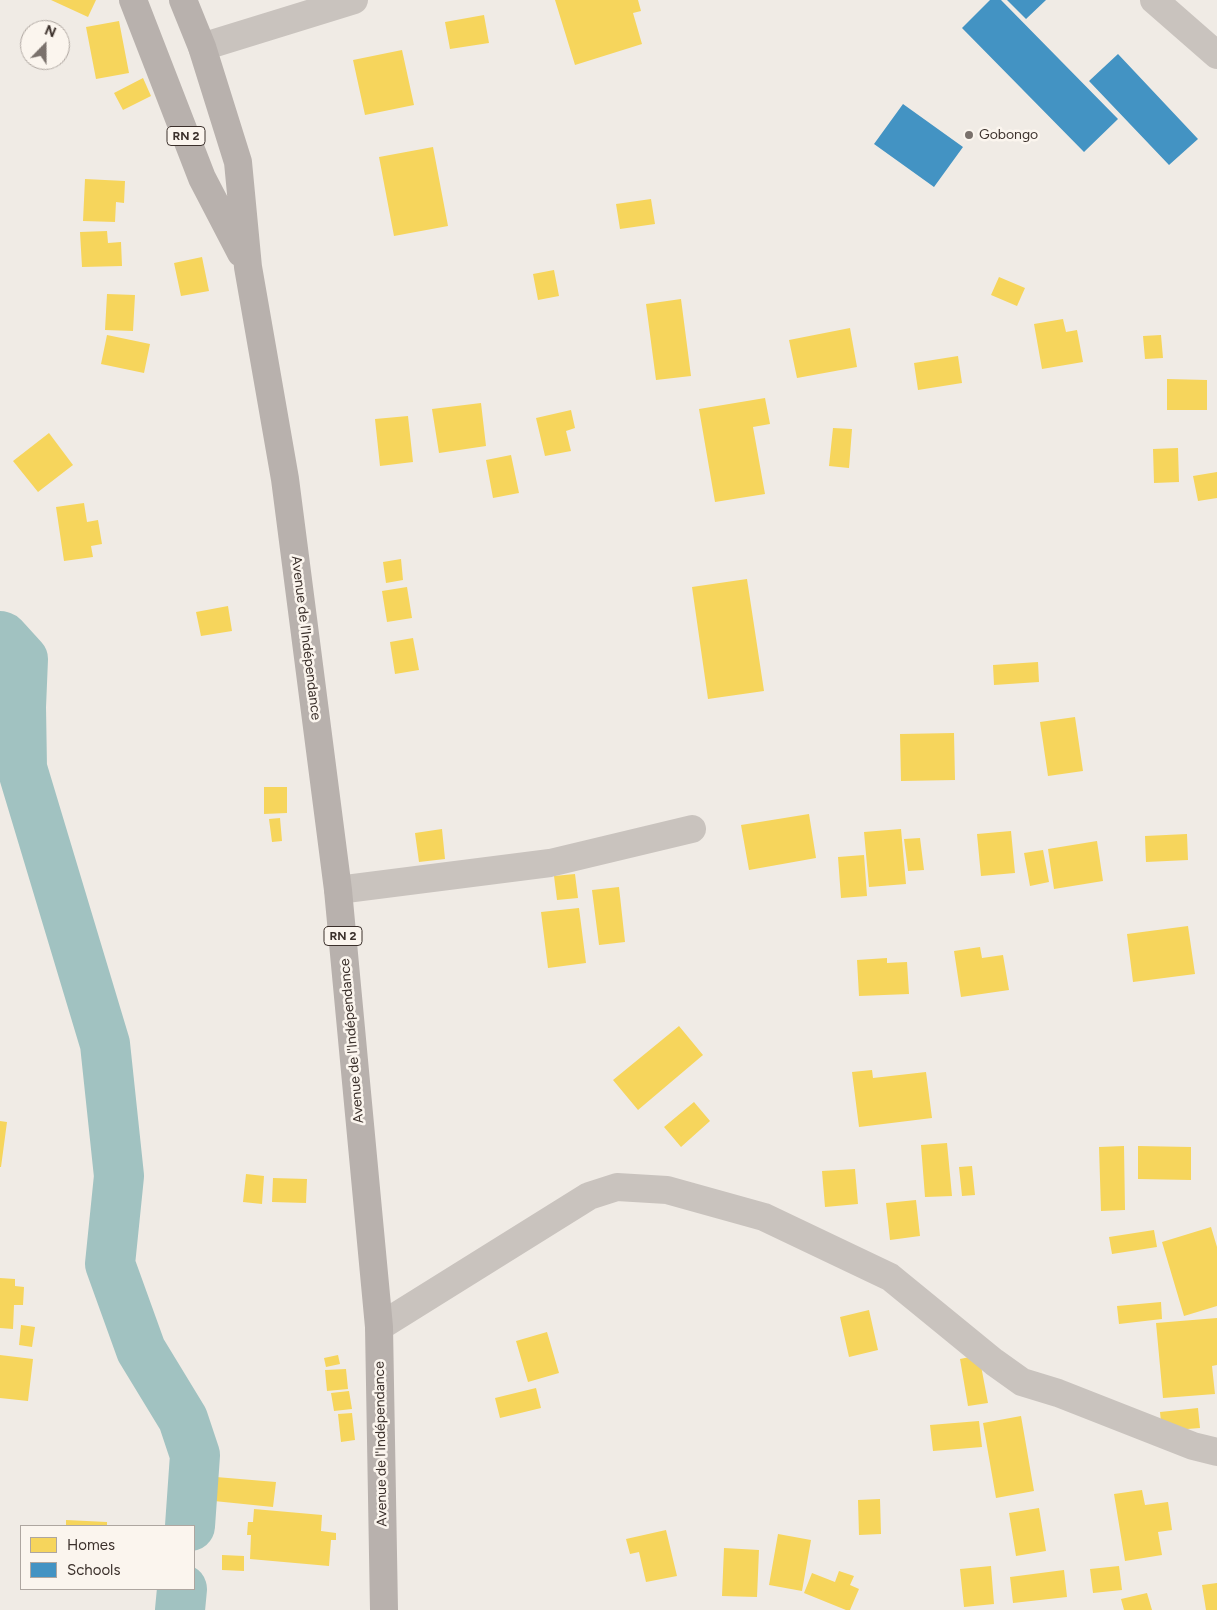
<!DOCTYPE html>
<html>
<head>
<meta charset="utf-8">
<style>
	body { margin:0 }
	#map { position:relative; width:1217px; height:1610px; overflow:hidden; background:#f0ebe5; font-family:Figtree,sans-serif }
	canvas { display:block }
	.legend { position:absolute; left:20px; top:1525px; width:175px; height:65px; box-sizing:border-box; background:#fbf5ee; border:1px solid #aea6a0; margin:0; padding:6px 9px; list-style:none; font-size:15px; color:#3b302b }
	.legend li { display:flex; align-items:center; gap:10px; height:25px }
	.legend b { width:25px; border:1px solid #aea6a0 }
	.north { position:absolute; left:20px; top:20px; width:50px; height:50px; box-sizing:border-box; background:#fbf5ee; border:1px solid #aea6a0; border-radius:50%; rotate:22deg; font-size:14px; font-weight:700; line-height:20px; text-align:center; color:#3b302b }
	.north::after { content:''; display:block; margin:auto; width:18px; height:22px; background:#7a716c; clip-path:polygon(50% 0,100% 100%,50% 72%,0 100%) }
</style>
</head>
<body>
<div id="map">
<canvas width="1217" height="1610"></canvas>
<ul class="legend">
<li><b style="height:14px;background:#f6d55c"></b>Homes</li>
<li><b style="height:14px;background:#4393c3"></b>Schools</li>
</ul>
<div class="north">N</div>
</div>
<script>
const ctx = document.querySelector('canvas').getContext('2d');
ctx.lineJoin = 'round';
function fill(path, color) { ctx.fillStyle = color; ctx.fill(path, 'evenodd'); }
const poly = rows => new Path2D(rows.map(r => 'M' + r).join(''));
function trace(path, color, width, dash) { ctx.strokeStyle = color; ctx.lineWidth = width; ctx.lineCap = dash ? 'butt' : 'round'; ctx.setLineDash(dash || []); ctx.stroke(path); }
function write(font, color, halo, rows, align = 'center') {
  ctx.font = font + ' Figtree,sans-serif'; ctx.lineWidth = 5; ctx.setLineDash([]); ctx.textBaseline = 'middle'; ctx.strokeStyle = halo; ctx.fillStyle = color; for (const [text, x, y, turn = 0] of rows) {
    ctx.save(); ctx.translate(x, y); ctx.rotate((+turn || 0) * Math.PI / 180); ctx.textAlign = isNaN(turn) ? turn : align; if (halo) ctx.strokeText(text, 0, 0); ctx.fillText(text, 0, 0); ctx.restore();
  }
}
fill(poly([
	[51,0,96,0,88,17],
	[555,0,638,0,641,11,633,13,642,44,575,65],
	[484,15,489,43,450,49,445,22],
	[119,21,129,73,96,79,86,27],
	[402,50,414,105,365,115,353,60],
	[143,78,151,96,123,110,114,93],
	[433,147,448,226,394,236,379,157],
	[85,179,125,181,124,203,116,202,115,222,83,221],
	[651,199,655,224,620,229,616,204],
	[107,231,108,243,121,242,122,266,82,267,80,232],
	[202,257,209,291,181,296,174,263],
	[554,270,559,296,538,300,533,274],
	[999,277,1025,288,1017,306,991,295],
	[107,294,135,295,133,331,105,330],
	[681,299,691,376,656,380,646,304],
	[1063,319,1066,332,1077,330,1083,362,1042,369,1034,324],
	[850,328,857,367,797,378,789,340],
	[107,335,150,344,144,373,101,364],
	[1161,335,1163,358,1145,359,1143,336],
	[958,356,962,383,918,390,914,363],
	[1167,379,1207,380,1207,410,1167,410],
	[765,398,770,424,753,427,765,494,715,502,699,409],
	[481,403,486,446,439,453,432,409],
	[571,410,575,428,566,431,571,451,545,456,536,418],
	[408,416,413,462,380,466,375,419],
	[833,428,852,429,849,468,829,466],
	[49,433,73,465,38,492,13,461],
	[1178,448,1179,482,1154,483,1153,449],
	[511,455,519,493,493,498,486,460],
	[1217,472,1217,498,1198,501,1193,476],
	[84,503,87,522,98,520,102,544,91,546,93,557,64,561,56,507],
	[401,559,403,580,386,583,383,562],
	[747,579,764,691,708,699,692,587],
	[407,587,412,618,387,622,382,591],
	[228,606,232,631,201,636,196,612],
	[413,638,419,670,395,674,390,642],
	[1038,662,1039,682,994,685,993,665],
	[1075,717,1083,771,1048,776,1040,722],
	[954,733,955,780,901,781,900,734],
	[264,787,287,787,287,813,264,814],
	[809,814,816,858,749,870,741,825],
	[280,818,282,841,272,842,269,819],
	[442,829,445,859,419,862,415,833],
	[901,829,906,884,869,887,864,832],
	[1011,831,1015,873,981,876,977,834],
	[1187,834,1188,860,1146,862,1145,836],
	[920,838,924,870,908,871,904,839],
	[1097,841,1103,881,1054,889,1048,849],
	[1043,850,1049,882,1030,886,1024,853],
	[864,855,867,896,841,898,838,857],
	[575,874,578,898,557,900,554,876],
	[619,887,625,942,599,945,592,890],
	[579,908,586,963,548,968,541,912],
	[1188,926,1195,974,1133,982,1127,934],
	[980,947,982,958,1003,955,1009,990,961,997,954,951],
	[887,958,887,963,907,962,909,994,859,996,857,960],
	[679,1026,703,1055,638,1110,613,1080],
	[872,1070,873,1078,926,1072,932,1118,859,1127,852,1072],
	[694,1102,710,1121,681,1147,664,1127],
	[0,1121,7,1122,1,1167,0,1167],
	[947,1143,952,1196,925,1197,921,1145],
	[1124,1146,1125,1210,1101,1211,1099,1147],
	[1138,1146,1191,1147,1191,1180,1138,1179],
	[972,1166,975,1195,962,1196,959,1167],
	[855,1169,858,1204,825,1207,822,1171],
	[246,1174,264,1176,262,1204,243,1202],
	[273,1178,307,1179,306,1203,272,1202],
	[916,1200,920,1236,890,1240,886,1203],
	[1211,1227,1217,1247,1217,1306,1184,1316,1162,1242],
	[1154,1230,1157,1247,1112,1254,1109,1237],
	[0,1278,15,1279,15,1286,24,1287,23,1305,14,1305,13,1329,0,1328],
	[1161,1302,1162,1319,1119,1324,1117,1306],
	[869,1310,878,1350,849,1357,840,1317],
	[1217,1318,1217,1365,1212,1366,1215,1394,1163,1398,1156,1323],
	[21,1325,35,1327,32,1347,19,1345],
	[547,1332,559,1373,528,1382,516,1341],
	[0,1355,33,1359,28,1401,0,1398],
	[338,1355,340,1364,326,1367,324,1358],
	[979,1355,988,1403,968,1406,960,1359],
	[346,1369,348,1389,327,1391,325,1370],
	[536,1388,541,1408,500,1418,495,1398],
	[349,1391,352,1409,334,1411,331,1393],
	[1198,1408,1200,1428,1162,1431,1160,1412],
	[352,1413,355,1440,341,1442,338,1414],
	[1021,1416,1034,1491,996,1498,983,1423],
	[979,1421,982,1447,933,1451,930,1425],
	[216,1477,276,1482,273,1507,214,1501],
	[1142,1490,1145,1505,1168,1502,1172,1530,1158,1532,1162,1555,1125,1561,1114,1494],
	[880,1499,881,1534,859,1535,858,1500],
	[1039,1508,1046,1551,1016,1556,1009,1513],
	[254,1509,322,1515,321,1531,336,1533,336,1540,331,1540,329,1566,250,1559,251,1535,247,1535,248,1522,253,1522],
	[66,1520,107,1522,107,1526,66,1526],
	[666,1530,677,1576,646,1582,639,1552,630,1554,626,1539],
	[778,1534,811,1540,802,1591,769,1585],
	[724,1548,759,1550,757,1597,722,1596],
	[222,1555,244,1556,244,1571,222,1570],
	[991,1566,994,1604,964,1607,960,1569],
	[1119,1566,1122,1590,1093,1593,1090,1569],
	[1064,1570,1067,1597,1013,1603,1010,1577],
	[839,1571,854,1576,850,1585,859,1589,850,1610,846,1610,804,1593,812,1573,835,1582],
	[1217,1583,1217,1610,1206,1610,1202,1585],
	[1147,1593,1152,1610,1124,1610,1121,1599]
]), '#f6d55c');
fill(poly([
	[990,0,1001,0,1118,119,1084,152,962,28],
	[1007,0,1046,0,1026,19],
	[1118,54,1198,139,1169,165,1089,81],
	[903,104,963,147,934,187,874,144]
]), '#4393c3');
trace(poly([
	[0,636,3,637,23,659,21,707,22,768,105,1044,119,1176,110,1264,141,1350,183,1419,195,1455,190,1526],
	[180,1610,182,1589]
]), '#a1c2c1', 50);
trace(poly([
	[1154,0,1217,55],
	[202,47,354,0],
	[338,890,550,863,692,829],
	[379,1327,589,1196,617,1187,667,1190,764,1217,890,1277,994,1362,1022,1382,1058,1393,1193,1446,1217,1452]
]), '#c9c3be', 28);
trace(poly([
	[133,0,202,178,241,253],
	[183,0,202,47,238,162,248,267,285,479,338,890,379,1327,384,1610]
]), '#b8b1ad', 28);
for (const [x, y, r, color] of [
	[969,135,5,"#7a716c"]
]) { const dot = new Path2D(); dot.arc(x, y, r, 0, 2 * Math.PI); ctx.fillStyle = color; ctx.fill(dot); trace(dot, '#fbf5ee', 2); }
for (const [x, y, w] of [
	[186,136,38],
	[343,936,38]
]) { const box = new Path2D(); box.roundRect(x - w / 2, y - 9.5, w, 19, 4); ctx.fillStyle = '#fbf5ee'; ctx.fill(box); trace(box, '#3b302b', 1); }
write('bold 12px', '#3b302b', null, [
	["RN 2",186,136],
	["RN 2",343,936]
]);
write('14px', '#3b302b', '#fbf5ee', [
	["Gobongo",979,135]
], 'left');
write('14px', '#3b302b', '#fbf5ee', [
	["Avenue de l'Indépendance",306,638,83],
	["Avenue de l'Indépendance",352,1041,-95],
	["Avenue de l'Indépendance",381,1444,-91]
]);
</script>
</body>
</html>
